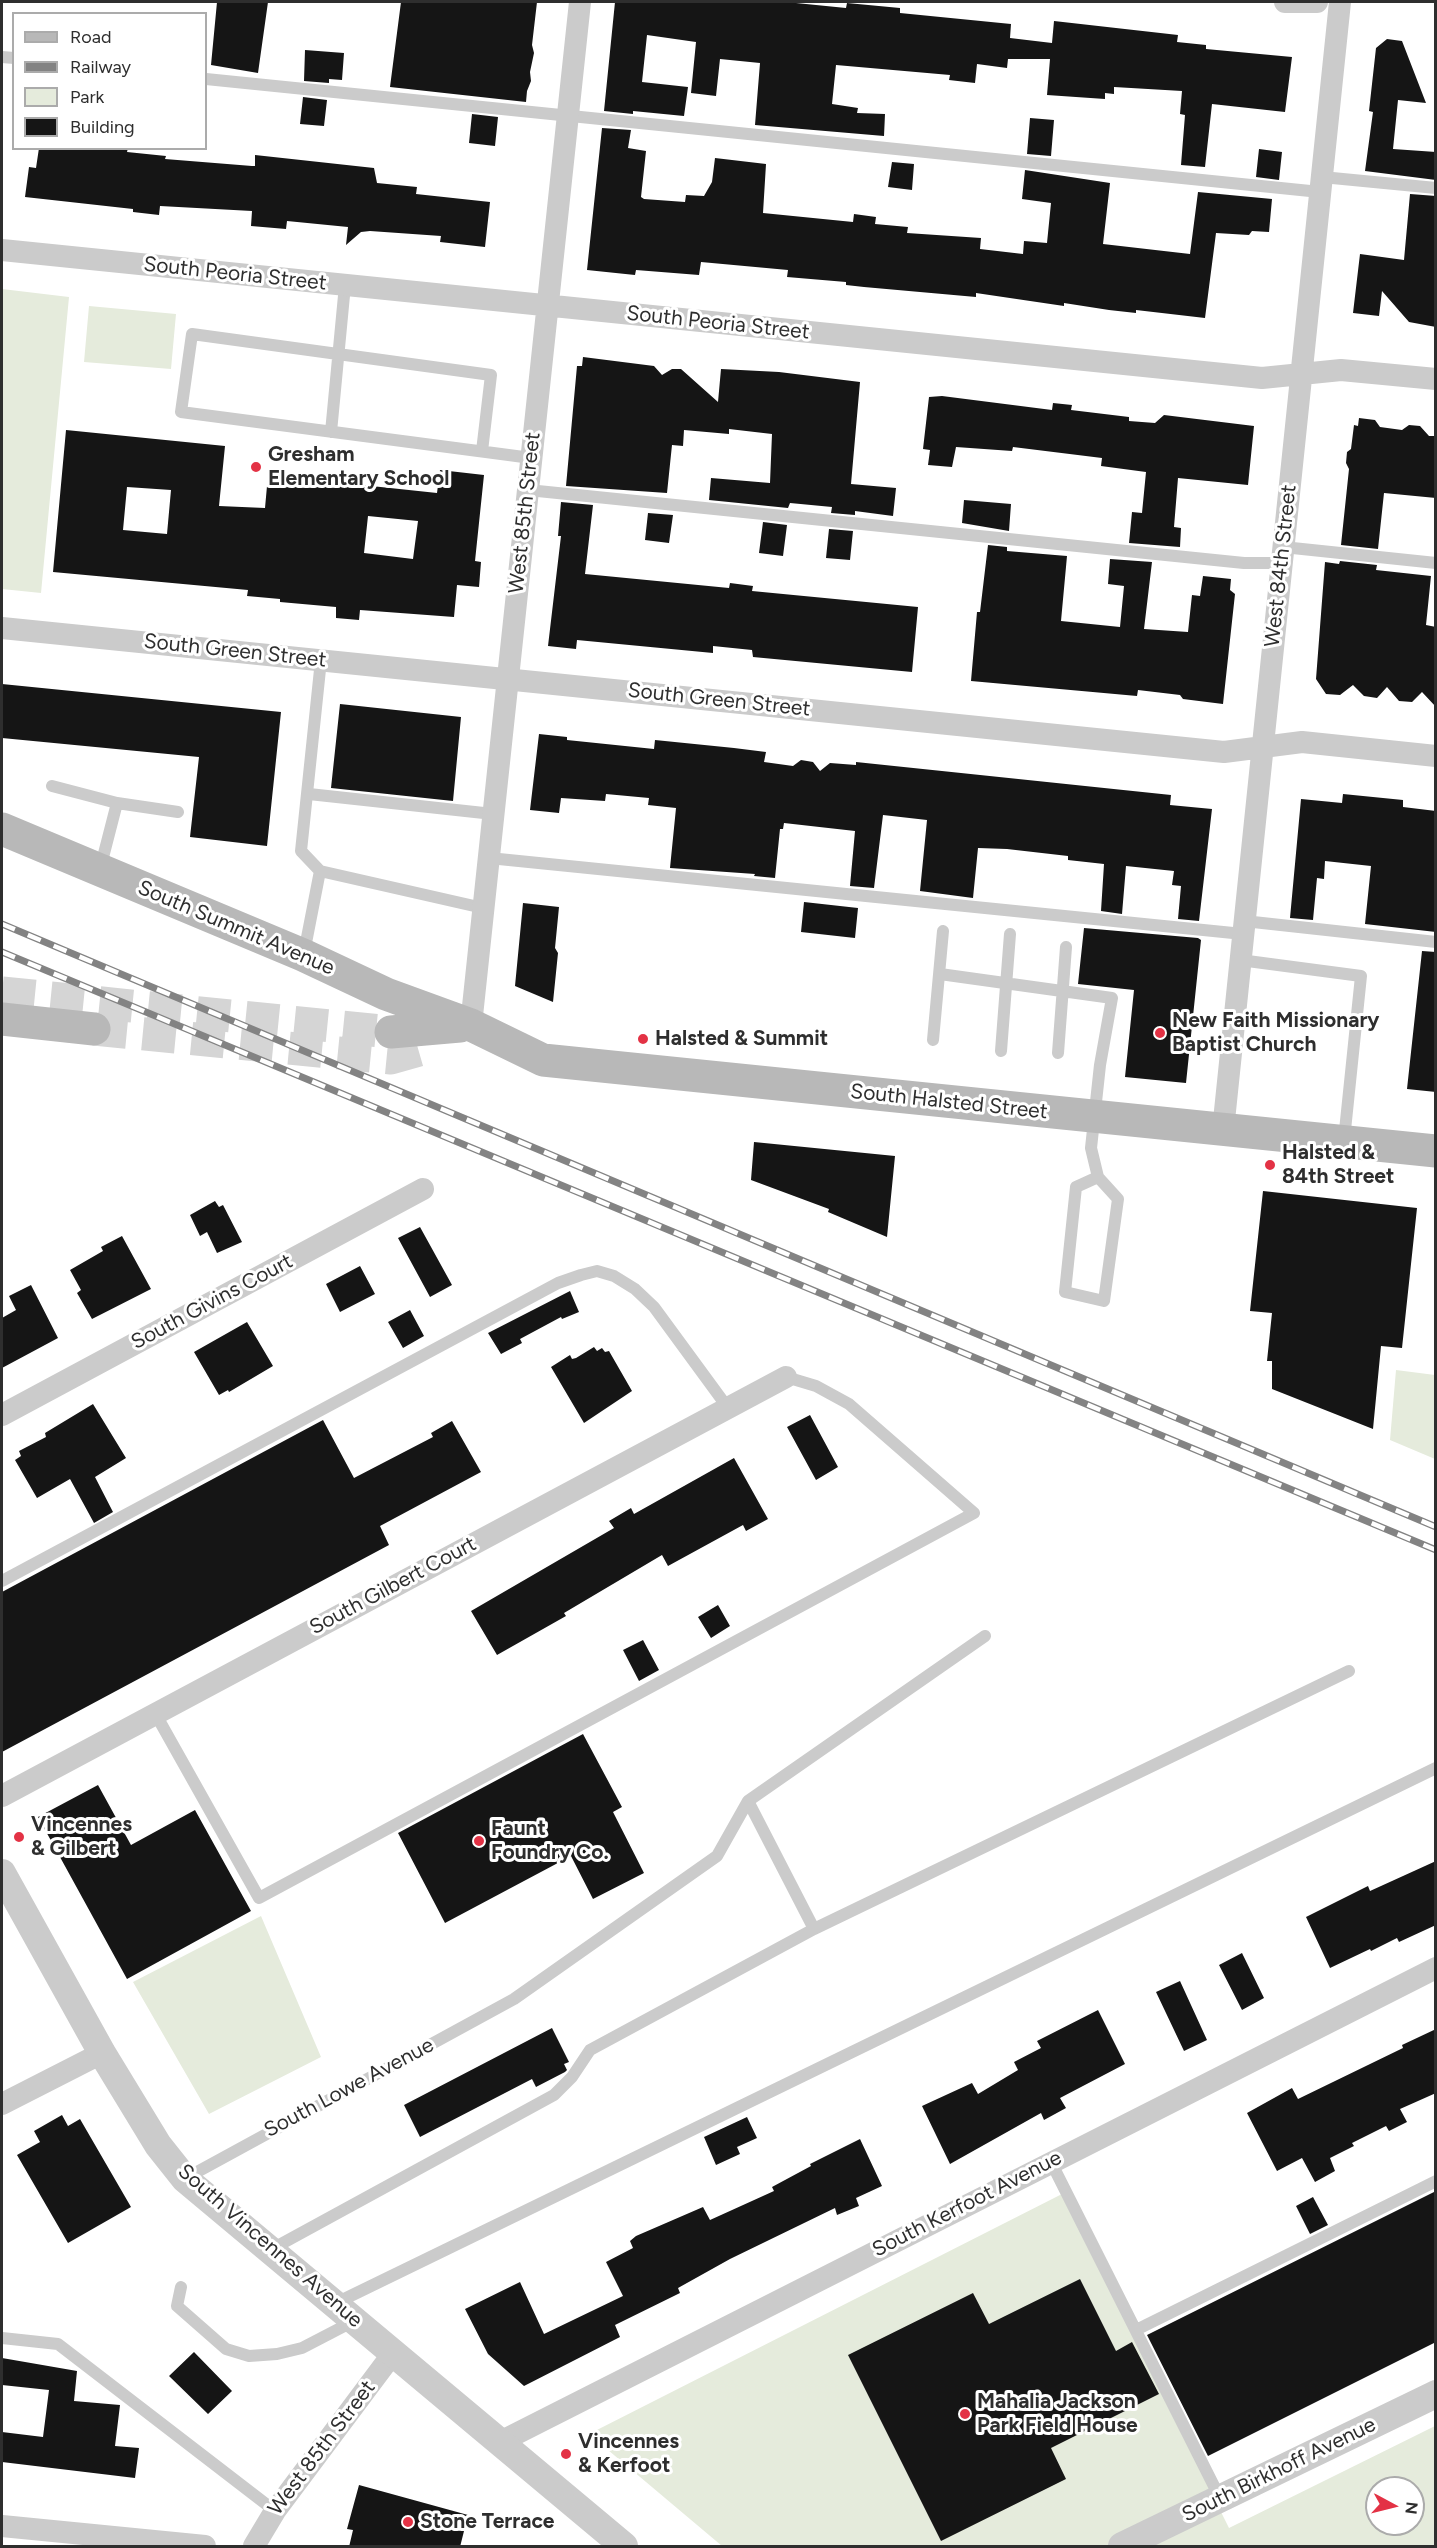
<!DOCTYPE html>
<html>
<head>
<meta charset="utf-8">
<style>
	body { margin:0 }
	#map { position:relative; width:1437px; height:2548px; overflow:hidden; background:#fff; font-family:Figtree,sans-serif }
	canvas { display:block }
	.frame { position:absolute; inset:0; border:3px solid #2e2e2e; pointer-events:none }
	.legend { position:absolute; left:12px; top:12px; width:195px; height:138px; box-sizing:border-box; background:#fff; border:2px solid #ababab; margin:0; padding:8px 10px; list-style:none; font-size:18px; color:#2e2e2e }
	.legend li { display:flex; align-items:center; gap:12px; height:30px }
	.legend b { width:30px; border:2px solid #ababab }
	.north { position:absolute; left:1365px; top:2476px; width:60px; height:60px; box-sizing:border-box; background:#fff; border:2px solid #ababab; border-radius:50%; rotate:97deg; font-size:16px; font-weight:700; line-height:24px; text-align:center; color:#2e2e2e }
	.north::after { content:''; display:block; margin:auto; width:21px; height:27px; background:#e33245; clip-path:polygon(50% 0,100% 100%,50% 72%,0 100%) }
</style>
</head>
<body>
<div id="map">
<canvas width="1437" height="2548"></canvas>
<div class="frame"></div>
<ul class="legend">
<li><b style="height:8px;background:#b8b8b8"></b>Road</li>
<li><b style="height:8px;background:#838383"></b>Railway</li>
<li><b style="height:16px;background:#e5ebdc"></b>Park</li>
<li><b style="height:16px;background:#151515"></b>Building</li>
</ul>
<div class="north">N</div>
</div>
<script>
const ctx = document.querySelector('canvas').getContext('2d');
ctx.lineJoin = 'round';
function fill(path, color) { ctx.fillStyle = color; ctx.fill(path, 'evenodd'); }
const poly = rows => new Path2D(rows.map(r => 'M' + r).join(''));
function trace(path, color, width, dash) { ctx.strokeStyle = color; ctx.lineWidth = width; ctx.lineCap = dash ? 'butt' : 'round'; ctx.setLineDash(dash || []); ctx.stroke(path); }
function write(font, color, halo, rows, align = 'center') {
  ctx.font = font + ' Figtree,sans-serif'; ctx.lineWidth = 6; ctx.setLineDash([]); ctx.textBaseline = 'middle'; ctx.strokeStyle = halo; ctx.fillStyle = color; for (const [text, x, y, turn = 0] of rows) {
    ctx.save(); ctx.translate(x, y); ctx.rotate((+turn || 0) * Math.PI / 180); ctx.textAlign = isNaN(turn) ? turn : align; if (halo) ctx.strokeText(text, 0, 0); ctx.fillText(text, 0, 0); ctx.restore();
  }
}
fill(poly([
	[2,289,69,297,41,593,2,589],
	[89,306,176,314,171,369,84,362],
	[1396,1370,1435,1375,1435,1459,1390,1440],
	[261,1916,321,2057,209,2114,133,1982],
	[1062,2194,1229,2528,1435,2426,1435,2546,722,2546,589,2434],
	[1377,2488,1413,2488,1413,2524,1377,2524]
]), '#e5ebdc');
fill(poly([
	[217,2,268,2,258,73,211,65],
	[401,2,537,2,532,45,534,53,530,72,531,81,527,91,526,102,390,87],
	[615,2,786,2,846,8,847,3,900,8,900,13,1011,24,1010,38,1052,43,1054,21,1178,35,1177,42,1206,45,1206,49,1292,57,1285,112,1212,104,1205,167,1181,165,1185,115,1180,114,1182,91,1114,87,1114,94,1105,93,1105,99,1047,95,1050,59,1008,59,1007,68,977,64,975,83,949,80,950,75,836,65,832,104,858,108,857,113,885,114,884,136,755,125,760,63,720,59,716,96,691,93,696,42,647,35,642,82,688,87,684,116,633,111,633,114,604,111],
	[1387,39,1402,41,1426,103,1398,100,1393,149,1436,152,1436,180,1365,171,1373,112,1369,111,1376,48],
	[305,50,344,53,342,80,329,79,329,83,304,81],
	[303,97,327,100,324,126,300,124],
	[472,114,498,117,495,146,469,143],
	[1030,118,1054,120,1051,156,1027,154],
	[602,128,631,130,628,148,646,151,641,197,644,199,685,202,686,195,704,196,712,182,715,158,766,164,763,213,853,222,854,214,876,217,875,224,908,227,907,233,981,238,980,249,1023,254,1024,241,1047,243,1051,203,1022,199,1025,170,1110,183,1103,244,1190,254,1198,192,1272,199,1269,232,1252,231,1249,235,1216,233,1205,318,1136,310,1136,313,1109,310,1064,303,1064,306,976,293,976,297,864,287,846,285,846,282,787,277,788,270,701,262,699,275,636,270,635,275,587,270],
	[39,148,128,148,127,152,166,156,165,159,252,166,255,166,255,155,374,168,377,183,417,187,416,194,490,202,485,247,440,242,441,236,370,231,361,232,346,245,348,227,287,221,286,229,251,226,252,211,160,206,159,215,133,212,133,209,25,197,29,167,36,168],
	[1259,149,1282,152,1279,180,1256,177],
	[892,162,914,164,912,190,888,187],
	[1410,194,1436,196,1436,327,1409,322,1382,291,1379,316,1353,313,1360,254,1404,260],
	[583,357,654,366,662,375,672,369,681,369,718,402,721,369,779,372,860,382,851,484,896,488,893,516,855,511,855,515,831,513,832,507,790,503,788,508,709,500,711,478,770,483,772,434,729,429,729,434,684,430,683,446,672,445,667,493,566,486,577,366,582,366],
	[942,396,1052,410,1053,403,1072,405,1071,410,1129,417,1129,421,1155,423,1164,415,1254,426,1248,485,1178,478,1174,527,1181,528,1180,547,1129,543,1132,512,1142,513,1146,472,1101,466,1102,458,1013,447,1012,451,956,447,952,467,928,465,930,450,923,449,929,397],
	[1359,418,1375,420,1380,427,1402,430,1409,425,1420,426,1429,436,1436,436,1436,498,1384,493,1378,549,1341,545,1349,469,1346,463,1347,452,1351,449,1354,425,1358,426],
	[66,430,225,446,219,506,265,508,268,475,437,493,440,470,484,475,475,561,481,562,479,587,457,585,454,617,360,610,359,620,336,618,336,607,280,602,280,599,247,596,248,590,53,572],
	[127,487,171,490,167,534,123,530],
	[368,516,418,521,413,559,364,553],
	[964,500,1011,504,1009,531,962,523],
	[561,502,593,505,585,574,729,588,730,583,753,586,752,591,918,607,912,672,753,657,752,650,713,646,713,653,577,640,576,649,548,646,561,536,558,536],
	[648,513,673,515,669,543,645,540],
	[763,522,787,525,783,556,759,553],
	[829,529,853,531,850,560,826,558],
	[988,545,1007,547,1007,551,1067,556,1061,621,1120,627,1124,586,1108,584,1110,559,1152,562,1144,629,1188,632,1192,595,1200,596,1203,576,1231,579,1230,590,1235,594,1223,704,1183,699,1180,695,1138,690,1137,696,971,681,977,612,980,612],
	[1340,561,1377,565,1376,570,1431,576,1426,625,1436,627,1436,707,1422,692,1412,702,1399,701,1387,687,1377,698,1364,696,1353,685,1340,695,1326,694,1316,679,1325,562,1339,564],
	[2,684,281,712,267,846,190,837,199,757,2,738],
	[340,704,461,717,453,801,331,788],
	[539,734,567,737,567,740,654,749,655,740,734,748,766,752,764,762,793,766,801,760,813,762,820,771,830,763,856,765,856,762,1171,795,1170,805,1212,809,1199,921,1178,919,1181,886,1172,885,1174,871,1126,866,1122,914,1101,911,1104,864,1068,860,1068,856,1007,849,978,848,973,898,920,891,927,820,883,815,874,888,850,886,855,831,784,823,783,829,780,829,775,878,754,876,755,874,670,868,676,808,648,805,649,798,606,794,605,801,561,798,559,813,530,810],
	[1343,794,1403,800,1403,807,1436,811,1436,932,1365,924,1371,866,1325,861,1324,879,1317,878,1313,920,1290,918,1301,799,1342,803],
	[804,902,858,908,855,938,801,932],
	[523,903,559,907,555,948,558,953,553,1002,515,986],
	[1084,928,1198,938,1201,940,1186,1083,1125,1077,1134,990,1078,984],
	[1422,951,1436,952,1436,1092,1407,1089],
	[754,1142,895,1156,887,1237,828,1212,829,1209,751,1180],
	[1263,1191,1417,1208,1402,1348,1381,1346,1373,1429,1272,1389,1272,1361,1267,1361,1272,1313,1250,1311],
	[215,1201,219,1207,223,1205,242,1242,217,1253,207,1232,200,1236,190,1215],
	[420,1227,452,1285,430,1297,398,1238],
	[122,1236,151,1289,92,1319,77,1293,81,1290,70,1270,103,1251,101,1247],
	[360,1266,375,1294,340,1312,326,1284],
	[31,1285,58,1338,2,1368,2,1318,16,1310,9,1296],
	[570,1291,579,1312,562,1319,561,1317,520,1339,522,1343,501,1354,488,1333],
	[410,1310,424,1336,403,1348,388,1322],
	[247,1322,273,1366,229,1392,228,1390,219,1395,194,1352],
	[594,1347,597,1351,602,1348,605,1352,609,1351,632,1391,584,1423,551,1367,570,1355,572,1359,576,1358],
	[93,1404,126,1458,95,1477,113,1512,94,1523,70,1479,37,1498,15,1460,21,1456,19,1451,46,1437,45,1433],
	[810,1415,838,1467,816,1480,787,1427],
	[323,1420,354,1478,433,1437,431,1433,452,1421,481,1472,380,1526,389,1545,2,1752,2,1592],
	[734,1458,768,1519,746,1531,743,1525,668,1566,662,1555,564,1613,566,1616,497,1655,471,1611,614,1528,609,1521,631,1508,634,1514],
	[718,1605,730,1626,711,1638,698,1617],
	[643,1640,659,1670,639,1681,623,1650],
	[583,1734,622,1807,613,1812,644,1873,593,1899,571,1856,445,1923,398,1833],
	[98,1785,131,1845,195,1810,251,1911,127,1979,38,1817],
	[1436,1861,1436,1925,1399,1942,1397,1938,1371,1951,1370,1949,1330,1968,1306,1917,1368,1886,1370,1891],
	[1242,1953,1264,1998,1242,2010,1219,1965],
	[1180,1981,1207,2040,1184,2051,1156,1992],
	[1098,2010,1125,2064,1060,2098,1066,2108,1044,2120,1041,2113,950,2164,922,2106,972,2083,978,2094,1018,2070,1014,2062,1041,2048,1037,2041],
	[552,2028,569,2062,564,2064,567,2070,565,2072,536,2087,532,2079,420,2137,404,2105],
	[1436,2029,1436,2093,1400,2109,1407,2122,1389,2131,1386,2126,1352,2143,1354,2146,1330,2158,1335,2171,1315,2182,1302,2158,1277,2171,1247,2113,1292,2088,1298,2099,1403,2048,1402,2045],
	[62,2115,68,2126,80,2119,131,2207,68,2243,17,2155,40,2142,34,2131],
	[747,2117,757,2138,737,2147,740,2154,716,2165,704,2137],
	[860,2139,882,2186,856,2198,859,2206,837,2215,835,2208,730,2259,678,2288,680,2293,615,2325,620,2337,524,2386,488,2354,465,2309,520,2282,544,2334,623,2296,606,2262,633,2248,630,2241,636,2236,703,2207,710,2220,774,2191,772,2187,811,2166,810,2164],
	[1436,2191,1436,2342,1208,2456,1147,2335],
	[1313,2197,1328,2225,1310,2234,1296,2206],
	[1080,2279,1116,2351,1132,2342,1159,2394,1051,2448,1066,2479,941,2541,848,2355,973,2293,989,2324],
	[194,2352,232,2391,208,2414,169,2376],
	[2,2358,77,2371,74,2401,120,2405,115,2446,139,2448,135,2478,2,2462,2,2432,43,2437,49,2390,2,2385],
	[359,2485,468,2515,460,2547,349,2547,353,2530,347,2529]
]), '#151515');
trace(poly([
	[2,993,391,1032],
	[94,1029,391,1058,429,1047]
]), '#d5d5d5', 33, [33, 16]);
trace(poly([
	[2,57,14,58],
	[206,79,1320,192],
	[1322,177,1436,188],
	[331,432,345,285],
	[482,451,491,375,192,334,181,412,501,454,531,458],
	[528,490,1244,563,1282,563],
	[1283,547,1436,563],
	[52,786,117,803],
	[309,794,493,814],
	[489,858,1243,934],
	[100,869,117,803,178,812],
	[320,871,301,851,321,660],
	[1244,921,1436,942],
	[304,953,320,871,483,908],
	[1240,960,1361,976,1344,1140],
	[940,974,1112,998,1100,1065,1091,1148,1098,1177,1076,1187,1065,1292,1104,1301,1118,1199,1098,1177],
	[933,1040,943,931],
	[1001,1051,1010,934],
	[1058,1053,1066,947],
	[2,1581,558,1283,581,1275,597,1271,614,1276,635,1289,654,1307,728,1408],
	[155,1713,259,1898,974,1513,849,1404,816,1386,786,1377],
	[748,1801,985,1636],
	[814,1929,1349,1671],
	[1051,2162,1220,2498],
	[186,2178,514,1999,717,1856,748,1801,814,1929,590,2050,572,2077,554,2095,270,2250],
	[181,2287,177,2306,226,2349,249,2356,277,2354,302,2348,354,2321],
	[336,2303,1436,1768],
	[1136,2330,1436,2181],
	[2,2338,58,2344,275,2511]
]), '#cbcbcb', 12);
trace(poly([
	[1285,2,1317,2],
	[2,250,1262,378,1341,370,1436,379],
	[2,628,1224,752,1302,742,1436,756],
	[471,1025,580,2],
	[1223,1130,1340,2],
	[2,1415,423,1189],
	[2,1796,786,1377],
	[2,2104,102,2053],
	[500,2442,1436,1968],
	[2,2526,205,2546],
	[254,2546,275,2511,394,2352]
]), '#cbcbcb', 22);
trace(poly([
	[2,1873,102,2053,158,2145,185,2179,624,2546],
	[1122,2546,1436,2394]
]), '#cbcbcb', 28);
trace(poly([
	[2,829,303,955,386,994,471,1025,543,1060,1436,1151],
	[2,1019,94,1029],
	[391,1032,460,1026]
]), '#b8b8b8', 33);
const rail = poly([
	[2,924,1436,1527],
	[2,952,1436,1550]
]);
trace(rail, '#838383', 7);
trace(rail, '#fff', 4.5, [14]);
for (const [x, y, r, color] of [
	[256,467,6,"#e33245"],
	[1160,1033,6,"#e33245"],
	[643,1039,6,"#e33245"],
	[1270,1165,6,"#e33245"],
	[19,1837,6,"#e33245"],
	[479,1841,6,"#e33245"],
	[965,2414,6,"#e33245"],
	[566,2454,6,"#e33245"],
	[408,2522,6,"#e33245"]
]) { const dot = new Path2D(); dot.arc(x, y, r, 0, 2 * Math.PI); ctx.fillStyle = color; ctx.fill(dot); trace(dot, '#fff', 2); }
write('21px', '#2e2e2e', '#fff', [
	["South Peoria Street",235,274,6],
	["South Peoria Street",718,323,6],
	["West 85th Street",525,513,-84],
	["West 84th Street",1281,566,-84],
	["South Green Street",235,651,6],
	["South Green Street",719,700,6],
	["South Summit Avenue",236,928,23],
	["South Halsted Street",949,1102,6],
	["South Givins Court",212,1302,-28],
	["South Gilbert Court",393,1586,-28],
	["South Lowe Avenue",349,2088,-28],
	["South Kerfoot Avenue",967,2204,-27],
	["South Vincennes Avenue",270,2246,41],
	["West 85th Street",322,2448,-53],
	["South Birkhoff Avenue",1279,2470,-26]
]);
write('bold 21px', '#2e2e2e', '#fff', [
	["Gresham",268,455],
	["Elementary School",268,479],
	["New Faith Missionary",1172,1021],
	["Baptist Church",1172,1045],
	["Halsted & Summit",655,1039],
	["Halsted &",1282,1153],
	["84th Street",1282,1177],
	["Vincennes",31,1825],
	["& Gilbert",31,1849],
	["Faunt",491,1829],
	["Foundry Co.",491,1853],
	["Mahalia Jackson",977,2402],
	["Park Field House",977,2426],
	["Vincennes",578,2442],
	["& Kerfoot",578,2466],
	["Stone Terrace",420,2522]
], 'left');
</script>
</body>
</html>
